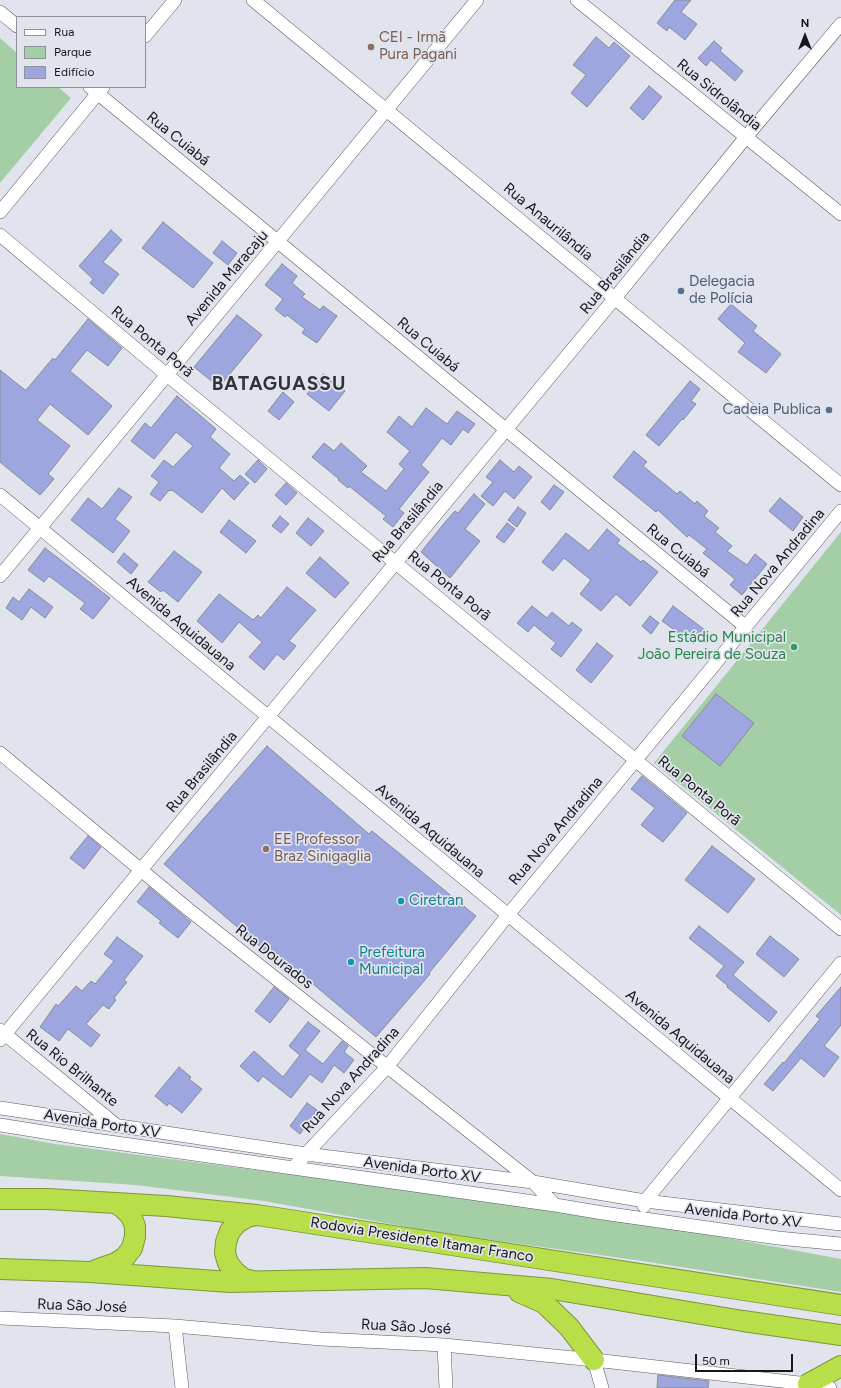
<!DOCTYPE html>
<meta charset="utf-8">
<style>
body{margin:0}
#map{position:relative;width:841px;height:1388px;overflow:hidden;background:#e1e3ed;font-family:Figtree,sans-serif}
canvas{display:block}
.legend{position:absolute;left:16px;top:16px;width:130px;height:72px;box-sizing:border-box;background:#e1e3ed;border:1px solid #909199;margin:0;padding:5px 7px;list-style:none;font-size:12px;color:#16171a}
.legend li{display:flex;align-items:center;gap:8px;height:20px}
.legend b{width:20px;border:1px solid #909199}
.north{position:absolute;left:785px;top:16px;width:40px;height:40px;-webkit-text-stroke:3px #e1e3ed;paint-order:stroke;rotate:0deg;font-size:11px;font-weight:700;line-height:16px;text-align:center;color:#16171a}
.north::after{content:'';display:block;margin:auto;width:14px;height:18px;background:#16171a;clip-path:polygon(50% 0,100% 100%,50% 72%,0 100%)}
.scale{position:absolute;left:695px;top:1354px;width:98px;height:18px;box-sizing:border-box;border:2px solid #16171a;border-top:0;padding-left:5px;font-size:12px;line-height:14px;white-space:nowrap;color:#16171a;-webkit-text-stroke:3px #e1e3ed;paint-order:stroke}
</style>
<div id="map">
<canvas width="841" height="1388"></canvas>
<ul class="legend">
<li><b style="height:5px;background:#fff"></b>Rua</li>
<li><b style="height:11px;background:#a4cea6"></b>Parque</li>
<li><b style="height:11px;background:#9ea6e0"></b>Edifício</li>
</ul>
<div class="north">N</div>
<div class="scale">50 m</div>
</div>
<script>
const c = document.querySelector('canvas').getContext('2d');
c.lineJoin = 'round';
function fill(path, color) {
  c.fillStyle = color;
  c.fill(path, 'evenodd');
}
function toPath(rows) {
  const path = new Path2D();
  for (const r of rows) {
    path.moveTo(r[0], r[1]);
    for (let i = 2; i < r.length; i += 2) path.lineTo(r[i], r[i + 1]);
  }
  return path;
}
function trace(path, color, width, dash) {
  c.strokeStyle = color;
  c.lineWidth = width;
  c.lineCap = dash ? 'butt' : 'round';
  c.setLineDash(dash || []);
  c.stroke(path);
}
function write(font, color, halo, rows, align = 'center') {
  c.font = font + ' Figtree,sans-serif';
  c.lineWidth = 3.5;
  c.setLineDash([]);
  c.textBaseline = 'middle';
  c.strokeStyle = halo;
  c.fillStyle = color;
  for (const [text, x, y, turn = 0] of rows) {
    c.save();
    c.translate(x, y);
    c.rotate((+turn || 0) * Math.PI / 180);
    c.textAlign = isNaN(turn) ? turn : align;
    if (halo) c.strokeText(text, 0, 0);
    c.fillText(text, 0, 0);
    c.restore();
  }
}
fill(toPath([
 [0,38,17,53,17,87,58,87,71,98,0,183],
 [841,532,841,915,654,763],
 [0,1134,55,1144,603,1215,841,1259,841,1292,636,1260,435,1232,264,1201,136,1185,0,1176]
]), '#a4cea6');
const building = toPath([
 [675,0,691,0,681,12,697,24,685,40,669,27,667,31,657,23,675,0],
 [596,37,609,48,614,42,630,56,587,107,571,93,586,75,573,65,596,37],
 [714,41,722,48,720,51,743,71,735,81,711,60,706,66,698,58,714,41],
 [649,86,662,97,643,120,630,108,649,86],
 [163,222,213,263,193,288,142,248,163,222],
 [111,230,122,240,103,262,119,274,103,294,90,283,93,279,79,266,111,230],
 [222,241,237,253,228,265,213,253,222,241],
 [282,264,297,276,292,283,305,294,302,297,320,310,323,306,337,316,317,343,302,333,305,329,287,315,285,317,275,309,283,299,265,285,282,264],
 [731,304,757,326,753,331,781,354,766,373,738,352,745,343,718,319,731,304],
 [237,315,262,335,219,387,194,367,237,315],
 [88,319,122,348,108,366,87,350,70,371,112,406,88,435,50,404,37,420,70,446,48,474,54,479,40,495,0,462,0,370,25,390,27,389,53,358,55,360,88,319],
 [323,374,345,391,329,411,307,394,323,374],
 [690,381,700,389,691,401,696,404,683,420,682,419,659,446,646,435,690,381],
 [283,392,294,402,279,420,268,411,283,392],
 [177,396,216,429,210,437,230,454,219,468,234,481,240,475,249,483,234,500,222,488,202,513,172,490,170,491,169,490,160,501,150,494,159,482,151,476,164,460,173,467,193,446,176,432,154,459,131,441,145,423,151,428,177,396],
 [426,408,447,424,457,411,475,424,468,433,463,429,451,445,442,438,421,465,429,472,399,509,404,513,393,527,383,519,386,516,349,486,348,488,338,480,339,479,312,457,324,443,334,451,341,443,367,466,361,472,386,491,404,469,399,464,410,451,387,432,399,416,412,427,426,408],
 [634,451,647,462,643,466,677,494,680,491,695,504,697,501,708,511,704,516,719,528,715,532,732,546,727,551,747,565,755,554,767,564,742,595,730,585,735,579,703,553,707,549,689,535,687,537,658,510,656,512,613,477,634,451],
 [258,460,267,469,255,483,245,474,258,460],
 [500,460,514,472,519,466,532,477,514,499,505,491,493,506,481,496,493,482,486,477,500,460],
 [286,483,297,493,286,505,275,495,286,483],
 [554,485,564,492,550,510,541,502,554,485],
 [119,488,132,497,115,519,130,531,113,553,71,520,88,498,102,509,119,488],
 [474,494,485,504,465,529,480,541,450,578,421,552,446,521,455,511,458,513,474,494],
 [780,498,803,517,793,531,769,511,780,498],
 [518,507,526,513,517,527,508,520,518,507],
 [280,516,289,524,281,533,272,526,280,516],
 [308,518,324,531,311,546,296,533,308,518],
 [229,520,256,541,246,553,220,532,229,520],
 [507,523,515,529,504,543,496,537,507,523],
 [607,529,620,540,617,543,641,562,643,560,658,572,630,606,616,594,601,611,580,594,591,580,564,558,553,571,542,562,566,533,589,551,607,529],
 [45,548,110,598,93,619,80,609,85,603,49,576,44,582,28,570,45,548],
 [174,551,202,572,178,602,163,590,161,592,148,582,174,551],
 [124,553,138,565,131,574,117,562,124,553],
 [320,557,349,583,335,598,306,573,320,557],
 [287,587,316,610,289,641,296,646,284,660,277,654,264,670,249,657,262,642,239,622,222,643,197,621,219,594,253,620,258,615,261,618,287,587],
 [29,589,53,607,45,618,31,607,22,620,6,608,13,597,19,602,29,589],
 [532,606,547,618,552,612,569,626,572,622,582,630,561,657,551,649,556,643,534,625,528,632,517,623,532,606],
 [673,606,705,630,694,644,662,621,673,606],
 [650,616,659,623,651,634,642,626,650,616],
 [597,643,613,656,591,683,576,670,597,643],
 [716,694,754,723,720,766,682,736,716,694],
 [267,746,369,834,372,831,476,916,429,973,430,974,376,1037,269,947,265,951,164,864,267,746],
 [642,776,687,813,663,842,641,825,655,808,631,789,642,776],
 [88,836,101,847,84,869,70,858,88,836],
 [712,846,755,879,728,913,685,880,712,846],
 [149,887,191,922,178,938,159,923,161,921,137,902,149,887],
 [699,926,744,962,733,975,777,1012,769,1022,727,987,728,986,716,976,724,966,689,938,699,926],
 [770,936,799,959,784,977,756,954,770,936],
 [117,937,143,956,124,980,127,982,114,998,116,1000,109,1009,103,1005,86,1024,100,1035,91,1047,68,1029,59,1041,40,1027,56,1004,58,1006,76,986,82,991,91,981,95,984,114,961,104,954,117,937],
 [274,987,289,999,270,1023,255,1011,274,987],
 [841,987,841,1025,824,1046,839,1057,824,1077,801,1058,773,1091,764,1084,783,1062,784,1063,820,1019,816,1016,841,987],
 [308,1022,320,1031,305,1050,323,1064,342,1041,348,1046,344,1052,354,1060,344,1073,334,1065,322,1083,310,1074,291,1098,263,1076,258,1082,240,1066,254,1051,283,1077,300,1055,289,1046,308,1022],
 [179,1067,191,1077,189,1079,202,1089,182,1113,169,1103,167,1106,155,1096,179,1067],
 [307,1103,317,1110,300,1134,290,1126,307,1103],
 [658,1375,709,1381,708,1388,657,1388,658,1375]
]);
fill(building, '#9ea6e0');
trace(building, '#898b95', 1);
const minor = toPath([
 [253,0,841,485],
 [577,0,841,214],
 [0,12,17,26],
 [145,36,175,0],
 [90,87,746,627],
 [0,212,103,87],
 [0,235,167,375,841,929],
 [0,495,841,1190],
 [0,576,278,241,477,0],
 [0,753,188,909,533,1182,555,1205],
 [0,1030,116,1125],
 [0,1040,615,298,746,137,841,24],
 [0,1108,306,1154,533,1182,645,1201,841,1224],
 [0,1125,81,1138,555,1205,603,1213,778,1238,841,1244],
 [293,1168,387,1067,508,915,841,511],
 [644,1206,645,1201,841,963],
 [0,1318,175,1326,321,1339,444,1345,594,1360,808,1384,830,1388],
 [175,1326,182,1388],
 [444,1345,446,1388],
 [594,1360,602,1388]
]);
const highway = toPath([
 [0,1199,48,1199,166,1206,257,1215,841,1305],
 [0,1269,90,1272,230,1282,425,1278,552,1289,743,1321,841,1335],
 [96,1270,116,1263,125,1257,132,1248,135,1237,135,1226,131,1216,123,1208,115,1203],
 [253,1281,244,1279,235,1272,228,1263,225,1253,226,1242,230,1231,237,1223,247,1217,257,1215],
 [519,1292,544,1303,569,1327,594,1360],
 [808,1384,841,1366]
]);
trace(minor, '#5a5b64', 14);
trace(highway, '#7f9839', 22);
trace(minor, '#fff', 13);
trace(highway, '#b8de49', 20);
for (const [x, y, r, color] of [
 [371,47,4,"#8d6e63"],
 [681,291,4,"#5c6f8a"],
 [829,410,4,"#5c6f8a"],
 [794,647,4,"#2e9e5b"],
 [266,849,4,"#8d6e63"],
 [401,901,4,"#0f9aa8"],
 [351,962,4,"#0f9aa8"]
]) {
  const dot = new Path2D();
  dot.arc(x, y, r, 0, 2 * Math.PI);
  c.fillStyle = color;
  c.fill(dot);
  trace(dot, '#e1e3ed', 1.5);
}
write('15px', '#785e54', '#e1e3ed', [
 ["CEI - Irmã",379,38],
 ["Pura Pagani",379,55],
 ["EE Professor",274,840],
 ["Braz Sinigaglia",274,857]
], 'left');
write('15px', '#16171a', '#e1e3ed', [
 ["Rua Sidrolândia",719,95,39],
 ["Rua Cuiabá",178,139,39],
 ["Rua Anaurilândia",548,222,40],
 ["Rua Brasilândia",615,273,-51],
 ["Avenida Maracaju",227,278,-50],
 ["Rua Ponta Porã",152,342,40],
 ["Rua Cuiabá",428,345,40],
 ["Rua Brasilândia",408,522,-50],
 ["Rua Cuiabá",678,551,39],
 ["Rua Nova Andradina",778,563,-50],
 ["Rua Ponta Porã",449,586,39],
 ["Avenida Aquidauana",181,624,40],
 ["Rua Brasilândia",202,772,-50],
 ["Rua Ponta Porã",699,791,39],
 ["Avenida Aquidauana",430,831,40],
 ["Rua Nova Andradina",556,831,-50],
 ["Rua Dourados",274,957,38],
 ["Avenida Aquidauana",680,1037,40],
 ["Rua Rio Brilhante",72,1068,39],
 ["Rua Nova Andradina",351,1080,-48],
 ["Avenida Porto XV",102,1124,9],
 ["Avenida Porto XV",422,1170,8],
 ["Avenida Porto XV",743,1216,7],
 ["Rodovia Presidente Itamar Franco",422,1240,9],
 ["Rua São José",82,1306,2],
 ["Rua São José",406,1327,3]
]);
write('15px', '#4e5e75', '#e1e3ed', [
 ["Delegacia",689,282],
 ["de Polícia",689,299],
 ["Cadeia Publica",821,410,"right"]
], 'left');
write('15px', '#27864d', '#e1e3ed', [
 ["Estádio Municipal",786,638],
 ["João Pereira de Souza",786,655]
], 'right');
write('15px', '#0d838f', '#e1e3ed', [
 ["Ciretran",409,901],
 ["Prefeitura",359,953],
 ["Municipal",359,970]
], 'left');
c.letterSpacing = '1px';
write('bold 19px', '#30323a', '#e1e3ed', [
 ["BATAGUASSU",279,384]
]);
c.letterSpacing = '0px';
</script>
